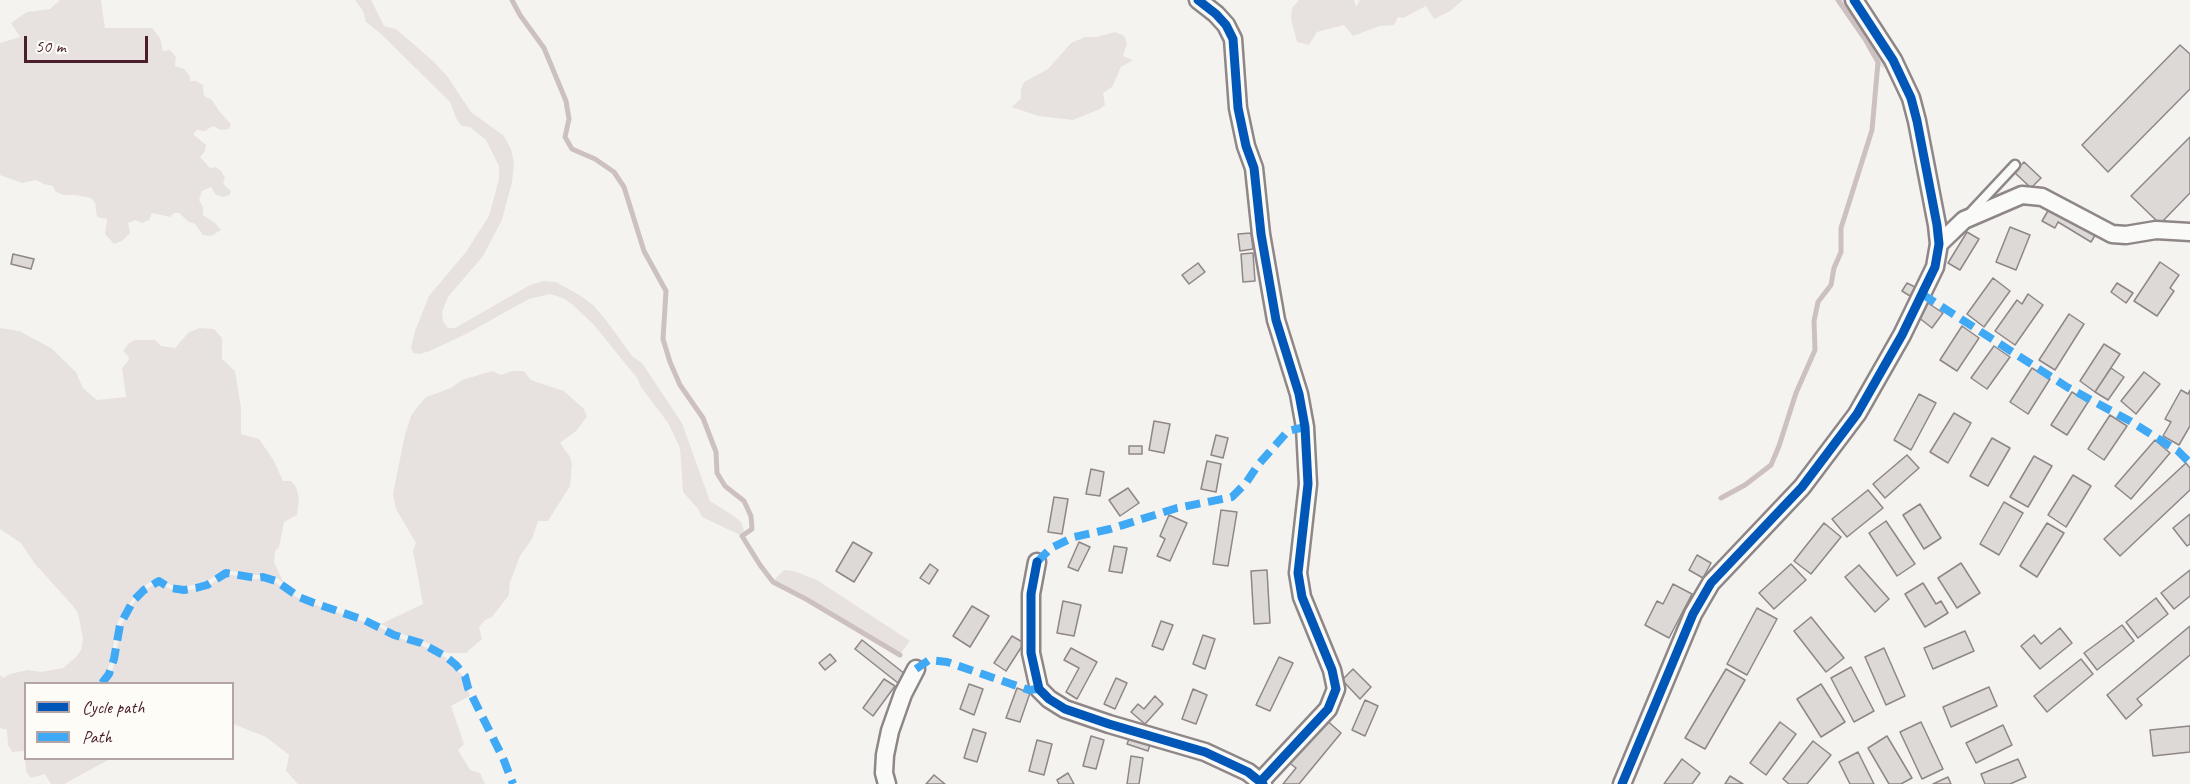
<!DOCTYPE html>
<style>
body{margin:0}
#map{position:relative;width:2190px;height:784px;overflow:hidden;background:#f5f3f0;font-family:Caveat,sans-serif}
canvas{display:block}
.legend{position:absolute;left:24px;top:682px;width:210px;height:78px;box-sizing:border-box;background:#fdfcf7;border:2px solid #b5a4a5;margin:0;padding:8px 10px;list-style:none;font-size:18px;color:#4a1f2b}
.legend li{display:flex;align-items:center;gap:12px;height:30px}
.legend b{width:30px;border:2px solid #b5a4a5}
.scale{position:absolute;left:24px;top:36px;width:124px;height:27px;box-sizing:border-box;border:3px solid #4a1f2b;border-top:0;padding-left:8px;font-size:18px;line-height:21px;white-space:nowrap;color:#4a1f2b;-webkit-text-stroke:4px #fdfcf7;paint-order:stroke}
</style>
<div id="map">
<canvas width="2190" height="784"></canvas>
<ul class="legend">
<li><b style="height:8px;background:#0057b8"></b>Cycle path</li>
<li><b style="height:8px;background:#3fa9f5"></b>Path</li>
</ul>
<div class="scale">50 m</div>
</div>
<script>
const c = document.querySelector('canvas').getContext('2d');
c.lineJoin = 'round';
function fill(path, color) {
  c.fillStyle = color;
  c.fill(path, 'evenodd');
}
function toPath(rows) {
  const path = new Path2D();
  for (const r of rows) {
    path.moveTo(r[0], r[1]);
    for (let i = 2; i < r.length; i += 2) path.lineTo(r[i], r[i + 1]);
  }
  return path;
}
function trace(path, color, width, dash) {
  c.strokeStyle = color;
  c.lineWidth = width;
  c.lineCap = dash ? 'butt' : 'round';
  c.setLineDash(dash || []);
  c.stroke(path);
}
fill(toPath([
 [60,0,101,0,105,28,152,28,160,38,163,51,170,50,176,57,175,66,184,69,190,76,190,81,196,81,203,85,204,96,212,100,219,111,231,124,229,129,221,130,213,126,205,131,197,130,193,134,206,145,205,151,200,157,210,168,216,167,221,171,225,178,223,184,231,191,230,195,223,197,216,195,211,187,202,191,199,200,203,207,203,215,215,223,221,230,211,236,203,235,195,224,189,222,179,213,174,213,170,217,152,213,149,220,142,223,135,220,128,223,130,233,122,241,114,244,105,234,107,219,97,217,95,203,91,198,76,195,64,195,56,192,53,186,44,184,36,180,22,183,0,175,0,43,20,37,11,23,27,12,50,9],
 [355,0,371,0,384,26,396,29,433,61,447,76,471,112,504,136,511,149,514,163,512,182,502,220,483,256,448,297,442,312,443,322,448,328,455,328,530,285,544,281,556,282,581,296,593,305,606,320,632,356,642,363,682,423,710,501,734,516,742,523,744,532,740,535,702,517,698,509,683,492,680,448,668,423,641,387,637,378,594,325,573,305,563,298,550,294,529,299,466,334,430,351,420,354,413,353,411,347,415,331,429,296,466,252,489,216,499,179,499,166,486,140,470,127,462,126,457,120,450,102,381,34,366,22,363,11],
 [1299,0,1354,0,1356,7,1360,0,1463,0,1450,11,1434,19,1426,6,1403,18,1398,17,1394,25,1380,26,1353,36,1344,25,1317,32,1309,45,1297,42,1291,19,1292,8],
 [1840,0,1850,0,1896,73,1879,66,1880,61],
 [1115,32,1124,36,1127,43,1123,56,1133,60,1121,67,1112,87,1103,93,1105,105,1100,109,1073,120,1038,116,1012,107,1021,98,1021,90,1024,82,1048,69,1071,43,1085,37,1097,37],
 [0,328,19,331,51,348,76,372,83,388,97,400,126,397,122,368,128,361,129,357,123,351,129,343,135,340,155,340,161,346,175,348,189,332,200,328,214,329,222,338,222,359,235,371,241,408,241,434,259,439,274,461,283,481,291,481,296,487,299,498,297,515,284,522,279,547,275,551,274,562,284,584,277,578,264,574,256,575,225,570,206,582,184,587,171,585,159,577,142,587,124,611,117,624,111,659,107,673,100,681,103,683,26,684,26,758,110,759,64,784,51,784,45,774,31,778,26,771,24,751,12,752,8,745,7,730,0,728,0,675,3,678,10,674,28,670,41,672,63,668,76,657,81,650,83,639,78,613,72,605,35,564,21,543,0,529],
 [492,371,501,375,512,371,524,371,531,380,564,391,584,409,587,417,576,431,560,443,570,457,572,464,570,486,548,521,538,521,532,539,520,556,510,582,509,595,492,617,485,620,479,627,482,639,466,653,447,653,423,641,396,632,381,624,423,604,413,551,416,543,396,509,393,494,405,434,411,416,418,406,426,397,451,388,462,380],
 [784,570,794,571,817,580,910,641,901,653,808,597,774,580],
 [226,574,256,579,263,578,275,582,298,598,313,604,380,627,394,636,421,645,445,657,464,677,470,696,451,706,464,744,458,750,470,770,480,773,485,784,298,784,286,771,289,755,266,737,233,724,232,684,103,683,111,675,115,660,121,625,134,602,144,590,159,582,170,589,184,591,196,589,208,586]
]), '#e7e2e0');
trace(toPath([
 [512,0,520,15,544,48,566,101,569,119,565,137,572,149,595,159,614,172,624,187,644,251,666,291,663,339,670,362,680,385,703,418,716,452,717,473,725,486,744,501,751,516,752,529,742,536,760,565,773,582,806,599,900,655],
 [1721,498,1745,485,1771,465,1779,446,1796,393,1815,350,1814,321,1818,302,1831,285,1834,268,1841,252,1841,228,1872,130,1878,62,1865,39,1838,0]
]), '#ccc1c0', 5);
const building = toPath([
 [2180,45,2190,54,2190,89,2108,172,2082,145,2180,45],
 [2190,137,2190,193,2160,224,2131,196,2190,137],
 [2024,162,2041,178,2031,188,2014,172,2024,162],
 [2052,204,2097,232,2091,242,2058,222,2055,228,2042,221,2052,204],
 [2010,227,2030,235,2016,270,1996,262,2010,227],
 [1967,232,1979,239,1960,270,1948,263,1967,232],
 [1251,233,1253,249,1240,251,1238,234,1251,233],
 [1253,253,1255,281,1243,282,1241,254,1253,253],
 [13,254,34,259,31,269,11,264,13,254],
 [2160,262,2179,275,2170,288,2174,291,2157,316,2134,301,2160,262],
 [1198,263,1205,272,1189,284,1182,275,1198,263],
 [1993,278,2010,291,1984,327,1967,314,1993,278],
 [1907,283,1915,287,1910,296,1902,291,1907,283],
 [2117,283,2133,293,2126,303,2111,292,2117,283],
 [2028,294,2043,305,2015,345,1995,331,2017,300,2022,304,2028,294],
 [1928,303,1943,313,1932,328,1918,317,1928,303],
 [2069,314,2084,324,2055,370,2039,360,2069,314],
 [1962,326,1979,338,1957,371,1940,360,1962,326],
 [2104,344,2120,354,2095,392,2080,381,2104,344],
 [1994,346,2010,357,1987,389,1971,378,1994,346],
 [2032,368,2050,379,2028,414,2010,402,2032,368],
 [2111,368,2124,377,2108,400,2095,392,2111,368],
 [2144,372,2160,384,2136,414,2121,401,2144,372],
 [2181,390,2188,394,2190,390,2190,426,2179,445,2163,436,2171,422,2165,419,2181,390],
 [2072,392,2088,402,2067,435,2051,425,2072,392],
 [1919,394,1936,403,1911,450,1894,440,1919,394],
 [1954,413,1971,423,1948,463,1930,452,1954,413],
 [2110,415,2127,426,2104,460,2088,449,2110,415],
 [1154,421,1170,424,1164,453,1149,450,1154,421],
 [1216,435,1228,438,1223,458,1211,455,1216,435],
 [1992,438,2010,448,1988,486,1970,476,1992,438],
 [2155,440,2170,453,2131,499,2115,486,2155,440],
 [1129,446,1142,446,1142,454,1129,454,1129,446],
 [1907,455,1919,468,1885,498,1873,484,1907,455],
 [2034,456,2052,466,2028,507,2010,497,2034,456],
 [1207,461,1221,464,1216,492,1201,489,1207,461],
 [2186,463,2190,468,2190,490,2120,556,2104,539,2186,463],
 [1091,469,1104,472,1100,496,1086,494,1091,469],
 [2073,475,2091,486,2066,527,2048,515,2073,475],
 [1128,488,1139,503,1120,516,1109,500,1128,488],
 [1868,490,1883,508,1847,537,1832,519,1868,490],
 [1054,497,1068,499,1062,534,1048,532,1054,497],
 [2004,502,2023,513,1999,555,1980,544,2004,502],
 [1920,504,1941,538,1924,549,1903,515,1920,504],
 [1221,510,1237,512,1228,566,1213,564,1221,510],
 [2190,514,2190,544,2187,546,2173,528,2190,514],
 [1169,515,1187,523,1170,561,1157,556,1165,539,1160,536,1169,515],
 [1886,521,1915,564,1897,576,1869,533,1886,521],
 [1824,523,1841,537,1811,574,1794,561,1824,523],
 [2047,523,2064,533,2037,577,2020,566,2047,523],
 [853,542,872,553,854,582,836,571,853,542],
 [1079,542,1090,547,1078,571,1068,567,1079,542],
 [1114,546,1127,548,1122,573,1109,571,1114,546],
 [1697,555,1711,563,1703,578,1689,570,1697,555],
 [1961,563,1980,593,1957,608,1938,578,1961,563],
 [930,564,938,570,929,584,920,578,930,564],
 [1791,564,1806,580,1774,609,1759,593,1791,564],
 [1859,565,1889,599,1875,612,1845,577,1859,565],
 [1267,570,1270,623,1254,624,1251,571,1267,570],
 [2190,570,2190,596,2174,609,2161,593,2190,570],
 [1923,583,1936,604,1941,601,1948,613,1925,627,1905,594,1923,583],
 [1673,584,1692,594,1669,638,1645,625,1657,601,1663,604,1673,584],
 [2156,598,2168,614,2138,638,2126,622,2156,598],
 [1063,601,1081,605,1074,636,1057,633,1063,601],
 [972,606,989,616,970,647,953,636,972,606],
 [1757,608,1777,619,1747,675,1727,664,1757,608],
 [1811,617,1844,658,1826,672,1794,631,1811,617],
 [1161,621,1173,625,1163,650,1152,646,1161,621],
 [2122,625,2134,641,2097,670,2084,653,2122,625],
 [2190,626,2190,655,2137,699,2142,705,2126,719,2107,695,2190,626],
 [2060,628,2072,643,2040,669,2021,646,2034,635,2041,644,2060,628],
 [1965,631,1974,651,1933,669,1924,648,1965,631],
 [1203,635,1215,639,1205,669,1193,664,1203,635],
 [1012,636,1024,643,1006,671,994,663,1012,636],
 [862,640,905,674,898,683,855,649,862,640],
 [1071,648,1097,662,1077,699,1066,692,1079,668,1064,660,1071,648],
 [1884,648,1905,696,1886,705,1865,657,1884,648],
 [830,654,836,661,825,670,819,663,830,654],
 [1279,657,1293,663,1270,711,1256,705,1279,657],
 [2081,659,2093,674,2047,712,2034,696,2081,659],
 [1851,667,1874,711,1854,722,1831,678,1851,667],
 [1353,669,1371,687,1360,699,1342,680,1353,669],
 [1726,669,1745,680,1705,749,1685,738,1726,669],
 [1116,678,1127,683,1115,709,1104,704,1116,678],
 [884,679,895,686,873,716,863,708,884,679],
 [969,684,983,689,974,715,960,709,969,684],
 [1821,684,1845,722,1821,737,1797,699,1821,684],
 [1989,687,1997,706,1951,727,1943,707,1989,687],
 [1017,688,1030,693,1020,722,1006,718,1017,688],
 [1193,689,1207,695,1196,724,1182,719,1193,689],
 [1155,696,1163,704,1145,724,1131,712,1138,704,1144,709,1155,696],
 [1365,700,1378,706,1365,736,1352,730,1365,700],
 [1323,717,1341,733,1299,784,1283,784,1296,768,1287,761,1323,717],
 [1780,722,1796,734,1766,775,1750,763,1780,722],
 [1921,722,1943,769,1922,779,1900,732,1921,722],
 [2003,725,2012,745,1976,763,1966,743,2003,725],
 [2190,726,2190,752,2153,756,2150,730,2190,726],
 [973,729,986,733,977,762,964,758,973,729],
 [1131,734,1151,741,1148,751,1127,744,1131,734],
 [1091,736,1104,740,1096,769,1083,766,1091,736],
 [1887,736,1912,778,1901,784,1889,784,1868,748,1887,736],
 [1037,740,1052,744,1044,775,1029,771,1037,740],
 [1813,741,1831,755,1807,784,1789,784,1783,779,1813,741],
 [1858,752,1874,784,1850,784,1839,762,1858,752],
 [1131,756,1143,758,1139,784,1127,784,1131,756],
 [1682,759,1700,773,1692,784,1664,784,1682,759],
 [2018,759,2026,777,2010,784,1985,784,1981,774,2018,759],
 [1068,773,1074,784,1059,784,1057,780,1068,773],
 [934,775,945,784,926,784,934,775],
 [1730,776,1743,784,1725,784,1730,776],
 [1948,777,1951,784,1933,784,1948,777]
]);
fill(building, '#dcd9d7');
trace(building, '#8f8687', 1.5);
const service = toPath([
 [1972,211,2015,165]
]);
const minor = toPath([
 [1198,0,1216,14,1226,25,1233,39,1238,108,1246,146,1254,168,1261,234,1276,320,1299,394,1305,427,1308,484,1298,573,1302,597,1332,670,1336,689,1328,709,1260,782],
 [1939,244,1964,220,2022,195,2042,197,2112,234,2126,235,2156,230,2190,232],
 [1037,562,1031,594,1031,653,1039,689,1049,699,1065,709,1109,724,1205,752,1248,772,1263,784],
 [887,784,884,773,885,755,890,731,903,694,916,669],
 [1622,784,1693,614,1711,583,1802,487,1857,414,1902,335,1935,267,1939,244,1937,225,1917,121,1911,98,1893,60,1854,0]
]);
trace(service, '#8f8687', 13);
trace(minor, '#8f8687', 21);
trace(service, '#fafaf8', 8);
trace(minor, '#fafaf8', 16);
trace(toPath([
 [1922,294,2067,387,2130,421,2178,451,2190,463],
 [1037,562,1051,548,1074,537,1110,529,1177,508,1232,497,1246,483,1258,465,1288,431,1305,427],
 [916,669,929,660,947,662,1029,690,1039,689],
 [102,683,109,674,114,659,120,625,133,601,144,590,159,581,170,588,184,590,196,588,207,585,226,573,256,578,263,577,276,581,299,597,314,603,364,620,394,635,421,643,445,656,456,665,465,676,468,688,503,758,513,784]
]), '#3fa9f5', 8, [15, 8]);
trace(toPath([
 [1198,0,1216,14,1226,25,1233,39,1238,108,1246,146,1254,168,1261,234,1276,320,1299,394,1305,427,1308,484,1298,573,1302,597,1332,670,1336,689,1328,709,1260,782],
 [1037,562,1031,594,1031,653,1039,689,1049,699,1065,709,1109,724,1205,752,1248,772,1263,784],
 [1622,784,1693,614,1711,583,1802,487,1857,414,1902,335,1935,267,1939,244,1937,225,1917,121,1911,98,1893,60,1854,0]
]), '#0057b8', 9);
</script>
